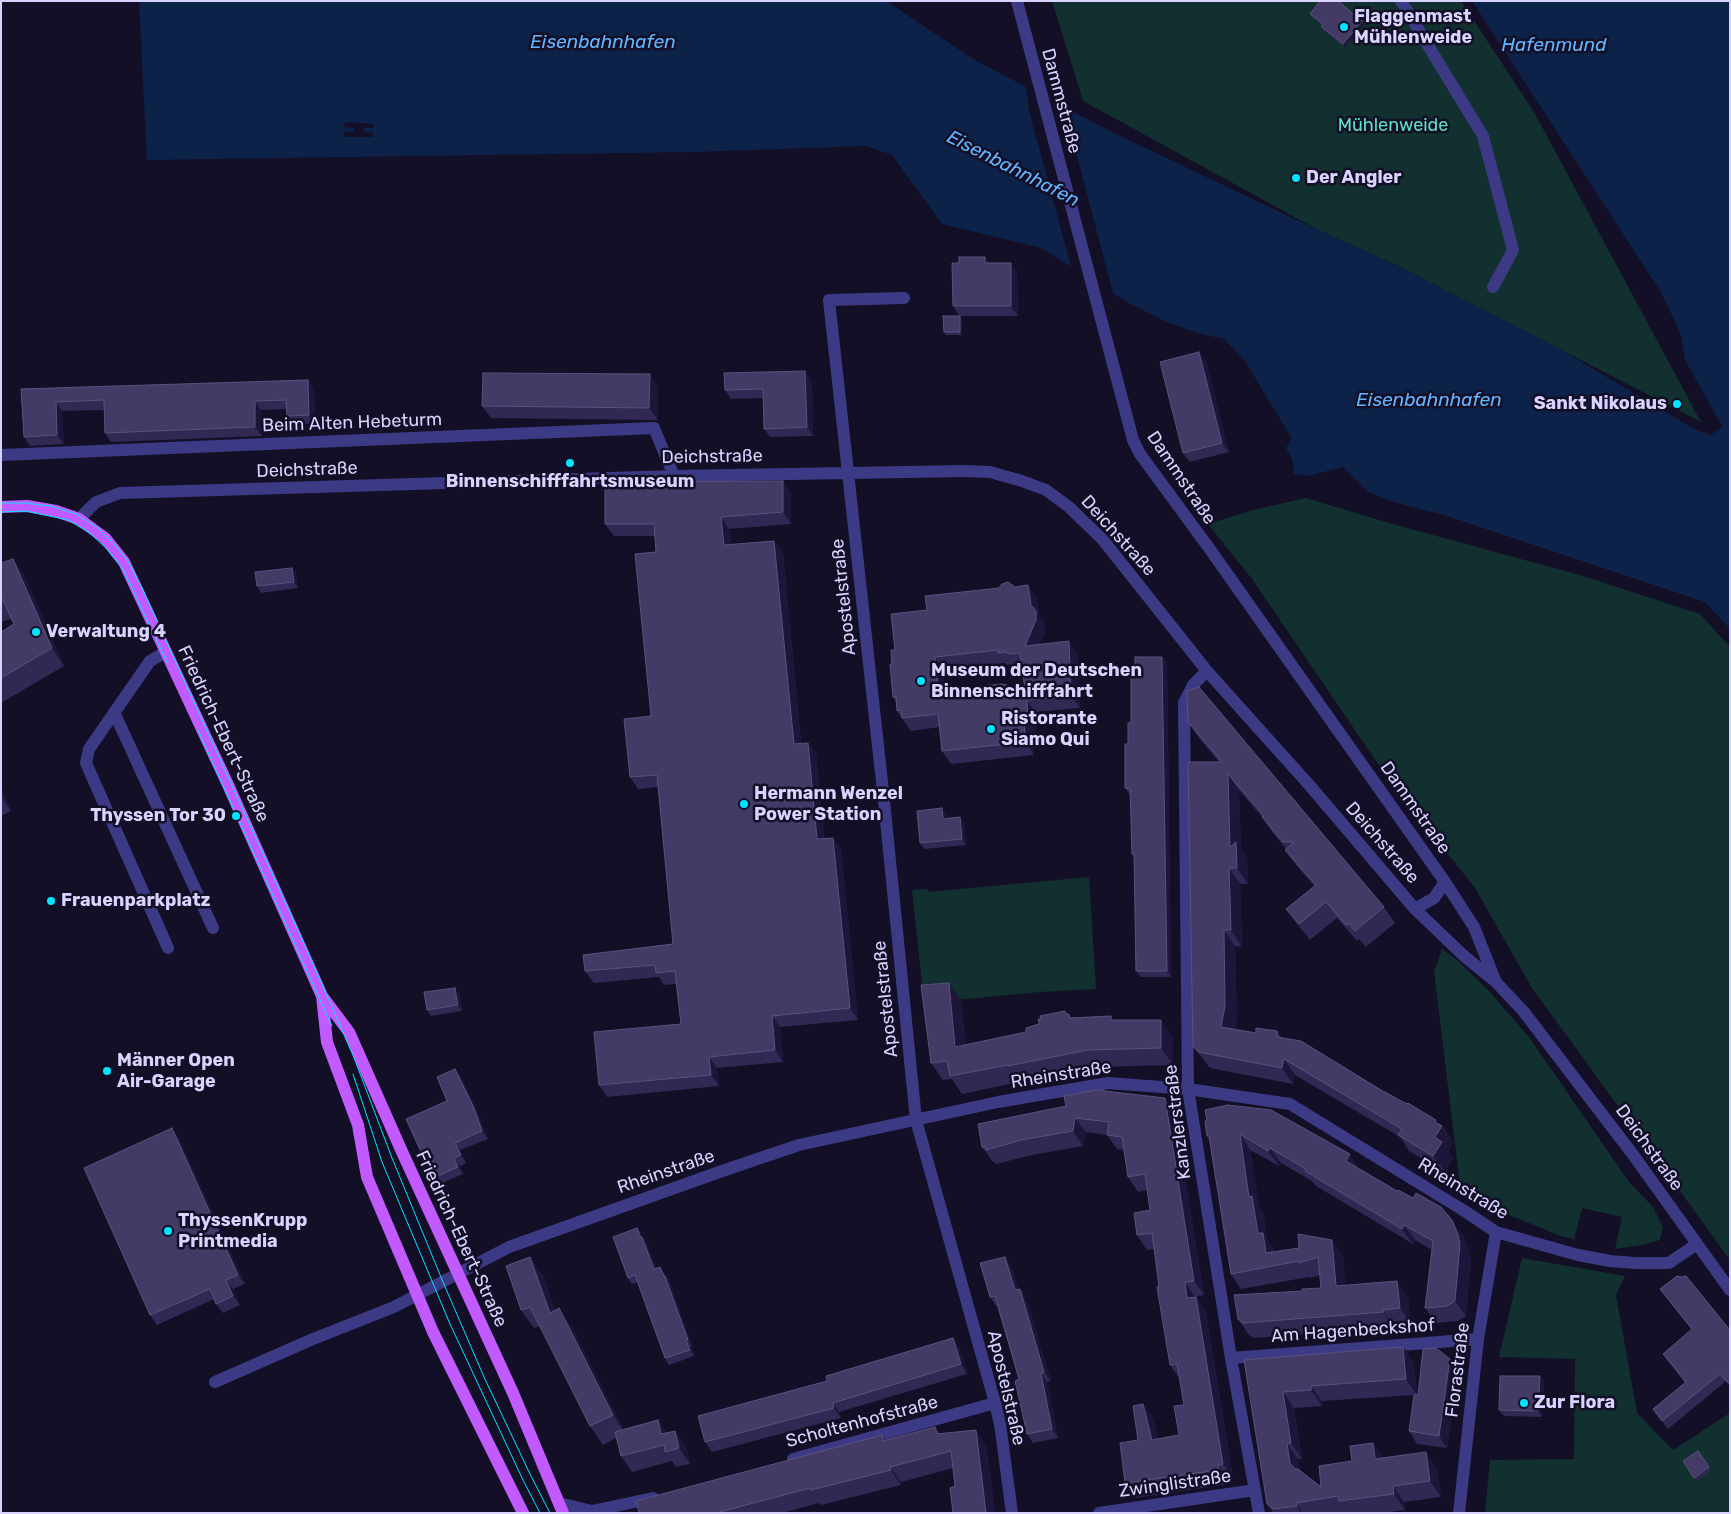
<!DOCTYPE html>
<meta charset="utf-8">
<style>
body{margin:0}
#map{position:relative;width:1731px;height:1514px;overflow:hidden;background:#130f26;font-family:Rubik,sans-serif}
canvas{display:block}
.frame{position:absolute;inset:0;border:2px solid #d9d4ff;pointer-events:none}
</style>
<div id="map">
<canvas width="1731" height="1514"></canvas>
<div class="frame"></div>
</div>
<script>
const c = document.querySelector('canvas').getContext('2d');
c.lineJoin = 'round';
function fill(path, color) {
  c.fillStyle = color;
  c.fill(path, 'evenodd');
}
function toPath(rows) {
  const path = new Path2D();
  for (const r of rows) {
    path.moveTo(r[0], r[1]);
    for (let i = 2; i < r.length; i += 2) path.lineTo(r[i], r[i + 1]);
  }
  return path;
}
function trace(path, color, width, dash) {
  c.strokeStyle = color;
  c.lineWidth = width;
  c.lineCap = dash ? 'butt' : 'round';
  c.setLineDash(dash || []);
  c.stroke(path);
}
function write(font, color, halo, rows, align = 'center') {
  c.font = font + ' Rubik,sans-serif';
  c.lineWidth = 5;
  c.setLineDash([]);
  c.textBaseline = 'middle';
  c.strokeStyle = halo;
  c.fillStyle = color;
  for (const [text, x, y, turn = 0] of rows) {
    c.save();
    c.translate(x, y);
    c.rotate((+turn || 0) * Math.PI / 180);
    c.textAlign = isNaN(turn) ? turn : align;
    if (halo) c.strokeText(text, 0, 0);
    c.fillText(text, 0, 0);
    c.restore();
  }
}
fill(toPath([
 [1052,1,1461,1,1534,112,1701,422,1398,266,1320,231,1083,101],
 [1306,498,1389,523,1583,576,1700,614,1730,647,1730,1260,1532,988,1475,888,1389,780,1252,579,1208,524,1253,510],
 [1089,877,1096,989,1040,992,924,1003,912,890,928,889,928,892],
 [1442,949,1457,960,1490,992,1529,1037,1629,1182,1653,1207,1663,1227,1660,1240,1642,1245,1615,1249,1622,1217,1582,1208,1574,1240,1571,1238,1563,1237,1495,1209,1460,1185,1434,972],
 [1522,1258,1625,1276,1616,1295,1637,1413,1673,1450,1730,1413,1730,1513,1485,1513,1490,1460,1574,1459,1575,1359,1499,1357]
]), '#12302f');
fill(toPath([
 [139,1,886,1,973,59,1112,132,1320,231,1398,266,1558,348,1696,430,1711,435,1722,426,1685,360,1681,335,1662,294,1472,1,1730,1,1730,629,1705,602,1447,516,1393,502,1368,492,1343,467,1308,476,1294,474,1292,459,1286,448,1292,439,1245,361,1224,339,1200,334,1164,321,1127,302,1041,248,942,224,892,155,866,146,696,152,147,160]
]), '#0c2248');
fill(toPath([
 [1025,84,1063,103,1114,297,1072,270,1028,107,1028,97],
 [345,122,374,124,373,128,364,128,364,132,373,133,373,137,343,137,344,132,354,132,353,128,344,127]
]), '#130f26');
trace(toPath([
 [1017,1,1133,440,1140,454,1209,548,1445,882,1474,927,1495,980],
 [1401,1,1483,136,1513,250,1493,287],
 [904,298,829,300,883,791,916,1120,995,1403,1000,1424,1012,1513],
 [1,455,654,428,674,476],
 [79,519,96,502,120,493,674,476,963,471,990,472,1022,481,1046,490,1069,507,1103,540,1207,671,1311,787,1415,909,1464,956,1496,982,1524,1012,1634,1156,1730,1290],
 [166,652,150,661,89,749,86,763,168,948],
 [1207,671,1193,685,1184,703,1188,1089,1231,1358,1259,1513],
 [114,712,213,928],
 [1415,909,1434,898,1445,882],
 [1231,1358,1478,1339],
 [215,1382,313,1339,394,1307,509,1247,725,1170,799,1145,998,1102,1108,1083,1188,1089,1290,1104,1463,1210,1496,1232,1578,1255,1610,1261,1635,1263,1669,1263,1697,1244],
 [793,1459,995,1403],
 [559,1503,592,1511,653,1498],
 [1099,1513,1255,1490],
 [1459,1513,1478,1339,1496,1232]
]), '#3d3a85', 12);
trace(toPath([
 [1,507,27,506,56,511,79,519,105,538,124,562,229,787,322,996,349,1032,403,1154,513,1393,563,1513],
 [322,996,327,1042,358,1125,367,1177,433,1332,523,1513]
]), '#c25bff', 12);
trace(toPath([
 [1,503,25,503,51,506,76,514,99,529,114,544,128,561,142,588,306,948,353,1055,392,1158,443,1282,484,1377,530,1474,550,1513],
 [1,512,26,511,68,520,90,533,108,550,123,569,168,664],
 [198,730,332,1026],
 [353,1074,382,1162,450,1324,523,1480,540,1513]
]), '#00e5ff', 1);
fill(toPath([
 [1310,14,1362,21,1364,24,1345,47,1323,30,1321,26,1322,25,1313,17],
 [985,257,989,263,1017,272,1018,316,959,316,953,306,959,263],
 [960,316,962,319,962,335,946,335,944,332],
 [1206,361,1229,452,1190,462,1183,453],
 [308,380,314,389,315,424,293,424,287,416,286,409,261,410,262,436,111,442,105,433,104,410,62,411,64,444,30,446,24,437,21,389],
 [812,380,813,436,770,437,764,429,763,398,731,399,725,390],
 [658,387,658,420,491,418,482,406],
 [783,481,791,493,791,524,729,529,731,545,774,541,783,552,801,743,808,743,816,754,824,838,833,838,841,849,858,1020,780,1027,783,1062,717,1068,719,1086,607,1097,599,1085,681,1024,676,984,664,985,659,977,594,983,585,971,673,944,658,787,638,789,630,777,651,716,656,552,655,536,614,536,605,524],
 [13,559,25,577,64,666,1,703,1,632,14,624,11,619,1,622,1,563],
 [292,568,296,574,298,588,261,593,257,586],
 [1015,587,1037,598,1039,616,1045,624,1045,632,1040,644,1078,654,1080,708,1035,712,1036,730,1033,736,1034,755,951,764,942,751,940,727,911,731,897,711,896,702,893,697,892,664,895,650,927,610],
 [1005,663,1007,665,1013,664,1018,666,1022,666,1025,689,946,695,943,669],
 [1167,663,1171,977,1141,977,1136,971,1134,857,1132,854,1130,795,1125,788,1128,744,1131,723],
 [1188,722,1384,907,1395,923,1366,947,1359,939,1357,941,1337,918,1310,940,1298,925,1286,909,1314,886,1297,866,1285,850,1286,849,1273,833,1262,817,1239,790,1241,850,1247,858,1248,884,1240,884,1242,947,1235,946,1237,1022,1235,1029,1256,1033,1277,1031,1281,1037,1442,1126,1453,1142,1448,1150,1453,1158,1445,1172,1409,1151,1400,1137,1295,1075,1293,1084,1210,1068,1193,1046,1219,762,1199,738],
 [1,786,11,811,1,816],
 [946,814,946,818,960,817,964,823,966,845,924,849,920,843],
 [460,994,462,1011,431,1016,427,1010],
 [961,1001,966,1045,1026,1032,1039,1024,1068,1014,1072,1018,1114,1020,1173,1037,1173,1065,1100,1067,1020,1084,1019,1082,962,1094,952,1079,943,1080,931,1063],
 [455,1069,461,1076,479,1116,488,1139,460,1150,466,1163,460,1166,463,1174,438,1185,433,1178],
 [1175,1112,1204,1295,1195,1297,1196,1297,1206,1312,1233,1478,1228,1479,1229,1484,1135,1498,1125,1483,1138,1440,1143,1404,1153,1418,1158,1439,1179,1435,1184,1405,1180,1379,1170,1365,1154,1249,1147,1250,1137,1235,1150,1210,1147,1190,1138,1192,1128,1177,1124,1150,1117,1149,1107,1135,1086,1132,1083,1146,1032,1155,996,1164,994,1162,993,1162,982,1147,978,1124],
 [1205,1121,1360,1170,1463,1235,1469,1250,1471,1259,1466,1316,1458,1321,1436,1323,1425,1308,1432,1250,1415,1240,1413,1244,1316,1186,1312,1181,1281,1163,1279,1166,1250,1150,1259,1206,1263,1212,1267,1240,1273,1248,1274,1252,1343,1255,1345,1286,1408,1296,1410,1323,1394,1325,1394,1327,1254,1338,1249,1335,1238,1319,1302,1291,1321,1288,1320,1275,1310,1278,1309,1277,1241,1289,1231,1274,1209,1139,1207,1136],
 [172,1128,179,1138,245,1284,233,1289,240,1305,223,1313,216,1304,214,1299,157,1325,150,1315],
 [637,1228,647,1243,656,1268,664,1273,670,1282,692,1346,691,1347,694,1356,669,1365,665,1358,638,1282,632,1284,628,1278],
 [1011,1266,1018,1289,1020,1289,1026,1298,1051,1381,1047,1382,1058,1438,1033,1443,1027,1434,1019,1379,997,1306,996,1306,990,1297],
 [543,1275,555,1310,572,1327,623,1429,658,1420,666,1433,686,1446,690,1464,676,1467,672,1461,632,1472,621,1456,616,1438,603,1445,590,1426,540,1326,534,1328,521,1310],
 [1660,1289,1730,1330,1730,1386,1726,1381,1668,1429,1653,1409,1685,1383,1663,1354,1692,1330],
 [959,1347,967,1374,839,1412,841,1418,712,1452,705,1442],
 [1403,1347,1414,1363,1417,1395,1418,1395,1458,1371,1447,1448,1417,1444,1409,1431,1414,1395,1322,1401,1322,1406,1294,1408,1302,1459,1298,1459,1300,1471,1321,1487,1383,1458,1437,1468,1441,1497,1404,1502,1405,1510,1380,1513,1273,1513,1267,1504,1244,1360],
 [1540,1376,1544,1382,1542,1417,1504,1416,1499,1410],
 [935,1427,940,1434,986,1444,995,1513,953,1513,955,1486,953,1468,901,1482,901,1485,821,1505,819,1503,782,1513,639,1513,882,1435,885,1440],
 [1698,1451,1711,1470,1696,1481,1683,1461]
]), '#312854');
fill(toPath([
 [1362,21,1364,24,1345,47,1343,44],
 [985,257,991,266,985,263],
 [1011,263,1017,272,1018,316,1011,306],
 [960,316,962,319,962,335,960,332],
 [1199,352,1206,361,1229,452,1222,443],
 [805,371,812,380,813,436,807,427],
 [650,374,658,387,658,420,649,408],
 [308,380,314,389,315,424,309,415],
 [255,401,261,410,262,436,255,427],
 [56,402,62,411,64,444,57,435],
 [783,481,791,493,791,524,783,512],
 [721,517,729,529,732,557,724,545],
 [774,541,783,552,802,756,794,744],
 [13,559,25,577,64,666,52,648],
 [292,568,296,574,298,588,294,582],
 [1028,585,1037,598,1039,616,1045,624,1045,632,1034,658,1025,646,1031,605],
 [1069,641,1078,654,1080,708,1071,696],
 [935,657,943,669,947,708,939,696],
 [1162,657,1167,663,1171,977,1167,971],
 [1027,700,1035,712,1036,730,1033,736,1034,755,1026,742,1024,723],
 [808,743,816,754,825,851,817,839],
 [1228,774,1239,790,1241,850,1247,858,1248,884,1237,868,1230,847],
 [1,786,11,811,1,796],
 [942,808,946,814,947,825,943,819],
 [960,817,964,823,966,845,962,839],
 [833,838,841,849,858,1020,850,1008],
 [1229,868,1240,884,1242,947,1231,930],
 [1224,930,1235,946,1237,1022,1233,1043,1221,1027],
 [949,983,961,1001,968,1065,955,1047],
 [455,988,460,994,462,1011,458,1005],
 [772,1016,780,1027,783,1062,775,1050],
 [1161,1020,1173,1037,1173,1065,1161,1048],
 [709,1057,717,1068,719,1086,711,1075],
 [1284,1059,1295,1075,1293,1084,1282,1068],
 [455,1069,461,1076,479,1116,488,1139,482,1131],
 [1165,1098,1175,1112,1204,1295,1194,1281],
 [1075,1118,1086,1132,1083,1146,1073,1131],
 [1436,1120,1453,1142,1448,1150,1453,1158,1445,1172,1433,1156,1435,1137,1435,1122],
 [172,1128,179,1138,245,1284,238,1275],
 [1240,1134,1250,1150,1259,1206,1263,1212,1267,1240,1273,1248,1276,1266,1266,1253,1258,1233,1249,1197],
 [455,1143,460,1150,466,1163,461,1155],
 [1270,1148,1281,1163,1279,1166,1268,1151],
 [1350,1154,1360,1170,1346,1161],
 [454,1158,460,1166,463,1174,458,1167],
 [1452,1220,1463,1235,1469,1250,1471,1259,1466,1316,1455,1301],
 [1404,1225,1415,1240,1413,1244,1402,1229],
 [637,1228,647,1243,658,1275,654,1269],
 [1332,1240,1343,1255,1347,1302,1336,1286],
 [530,1257,543,1275,563,1331,550,1313],
 [1005,1257,1011,1266,1021,1299,1015,1290],
 [660,1267,670,1282,692,1346,688,1340],
 [226,1280,233,1289,240,1305,233,1296],
 [1397,1281,1408,1296,1410,1323,1400,1308],
 [1185,1282,1195,1297,1197,1312,1187,1298],
 [1020,1289,1026,1298,1051,1381,1044,1372],
 [1196,1297,1206,1312,1233,1478,1223,1464],
 [559,1308,572,1327,625,1433,613,1415],
 [1383,1310,1394,1325,1394,1327,1384,1312],
 [953,1338,959,1347,967,1374,961,1364],
 [686,1340,691,1347,694,1356,690,1350],
 [1403,1347,1414,1363,1417,1395,1406,1379],
 [1450,1359,1458,1371,1447,1448,1439,1436],
 [1041,1373,1047,1382,1058,1438,1052,1429],
 [1540,1376,1544,1382,1542,1417,1538,1411],
 [1311,1386,1322,1401,1322,1406,1311,1390],
 [1283,1392,1294,1408,1302,1459,1291,1443],
 [833,1403,839,1412,841,1418,834,1408],
 [1143,1404,1153,1418,1162,1455,1152,1440],
 [658,1420,668,1436,661,1434],
 [976,1430,986,1444,995,1513,986,1513],
 [675,1431,686,1446,690,1464,679,1448],
 [1287,1443,1298,1459,1302,1479,1290,1463],
 [1373,1443,1384,1459,1375,1459],
 [1426,1452,1437,1468,1441,1497,1430,1481],
 [1218,1465,1228,1479,1229,1484,1219,1470],
 [890,1467,901,1482,901,1485,891,1470],
 [1393,1486,1404,1502,1405,1510,1394,1494],
 [1296,1503,1303,1513,1301,1513,1297,1506]
]), '#1d163a');
const building = toPath([
 [1320,1,1338,1,1362,21,1343,44,1321,26,1323,24,1310,14,1320,1],
 [959,257,985,257,985,263,1011,263,1011,306,953,306,952,263,959,263,959,257],
 [943,316,960,316,960,332,944,332,943,316],
 [1199,352,1222,443,1183,453,1160,362,1199,352],
 [805,371,807,427,764,429,763,389,725,390,724,373,805,371],
 [483,373,650,374,649,408,482,406,483,373],
 [308,380,309,415,287,416,286,400,255,401,255,427,105,433,104,400,56,402,57,435,24,437,21,389,308,380],
 [783,481,783,512,721,517,724,545,774,541,794,744,808,743,817,839,833,838,850,1008,772,1016,775,1050,709,1057,711,1075,599,1085,594,1032,681,1024,675,971,656,973,655,965,585,971,583,955,673,944,657,775,630,777,624,719,651,716,635,554,656,552,654,524,605,524,605,482,783,481],
 [13,559,52,648,1,678,1,632,14,624,3,600,1,600,1,563,13,559],
 [292,568,294,582,257,586,255,572,292,568],
 [1008,582,1015,587,1028,585,1031,605,1036,611,1036,620,1025,646,1069,641,1071,696,1027,700,1028,717,1024,723,1026,742,942,751,938,714,902,718,901,710,897,711,896,697,893,697,890,664,892,664,891,650,895,650,891,614,927,610,925,596,999,588,1002,584,1008,582],
 [998,650,998,653,1005,652,1009,654,1020,653,1025,689,1002,684,972,687,973,692,939,696,935,657,998,650],
 [1135,657,1162,657,1167,971,1136,971,1134,854,1132,854,1130,789,1125,788,1125,744,1128,744,1128,723,1131,723,1131,665,1135,664,1135,657],
 [1199,687,1384,907,1355,931,1348,923,1346,925,1326,902,1299,924,1286,909,1316,885,1285,850,1294,842,1283,842,1262,817,1264,816,1228,774,1230,847,1236,842,1237,868,1229,868,1231,930,1224,930,1225,1006,1221,1027,1256,1033,1256,1028,1277,1031,1277,1037,1301,1041,1381,1090,1407,1104,1408,1103,1436,1120,1435,1122,1442,1126,1435,1137,1442,1142,1433,1156,1398,1135,1402,1129,1284,1059,1282,1068,1198,1052,1193,1046,1188,762,1222,762,1188,722,1187,691,1199,687],
 [942,808,943,819,960,817,962,839,920,843,917,811,942,808],
 [949,983,955,1047,1026,1032,1026,1028,1039,1024,1038,1019,1041,1019,1040,1016,1065,1011,1066,1014,1069,1014,1070,1018,1111,1016,1111,1020,1161,1020,1161,1048,1088,1050,1008,1066,1008,1065,950,1076,947,1061,931,1063,921,985,949,983],
 [455,988,458,1005,427,1010,424,992,455,988],
 [455,1069,474,1108,482,1131,455,1143,461,1155,454,1158,458,1167,433,1178,406,1119,447,1101,437,1077,455,1069],
 [1096,1090,1165,1098,1194,1281,1185,1282,1187,1298,1196,1297,1223,1464,1218,1465,1219,1470,1125,1483,1120,1443,1138,1440,1133,1406,1143,1404,1152,1440,1179,1435,1174,1406,1184,1405,1177,1364,1170,1365,1157,1287,1159,1286,1152,1233,1137,1235,1134,1213,1150,1210,1145,1174,1128,1177,1122,1137,1107,1135,1109,1122,1075,1118,1073,1131,1021,1140,986,1150,985,1147,982,1147,978,1124,1066,1106,1064,1096,1096,1090],
 [1228,1105,1271,1110,1350,1154,1346,1161,1397,1191,1398,1190,1413,1198,1416,1193,1441,1207,1452,1220,1458,1235,1460,1244,1455,1301,1447,1306,1425,1308,1433,1241,1404,1225,1402,1229,1305,1171,1306,1169,1270,1148,1268,1151,1240,1134,1249,1197,1252,1196,1258,1233,1263,1233,1266,1253,1299,1248,1298,1234,1332,1240,1336,1286,1397,1281,1400,1308,1383,1310,1384,1312,1243,1323,1238,1319,1234,1295,1302,1291,1302,1289,1321,1288,1318,1257,1299,1263,1299,1261,1231,1274,1209,1136,1207,1136,1205,1121,1207,1121,1205,1110,1228,1105],
 [172,1128,238,1275,226,1280,233,1296,216,1304,210,1289,150,1315,84,1168,172,1128],
 [637,1228,641,1238,642,1237,654,1269,660,1267,664,1276,665,1276,688,1340,686,1340,690,1350,665,1358,635,1275,628,1278,613,1237,637,1228],
 [530,1257,550,1313,559,1308,613,1415,590,1426,530,1307,521,1310,506,1266,530,1257],
 [1005,1257,1015,1290,1020,1289,1044,1372,1041,1373,1052,1429,1027,1434,1015,1381,1019,1379,995,1296,990,1297,980,1263,1005,1257],
 [1677,1276,1681,1277,1686,1276,1730,1330,1730,1385,1720,1374,1662,1421,1653,1409,1686,1382,1663,1354,1692,1329,1660,1289,1677,1276],
 [953,1338,961,1364,833,1403,834,1408,705,1442,698,1416,827,1381,826,1376,953,1338],
 [1403,1347,1406,1379,1311,1386,1311,1390,1283,1392,1291,1443,1287,1443,1290,1463,1295,1469,1298,1469,1321,1487,1319,1466,1352,1461,1350,1446,1373,1443,1375,1459,1426,1452,1430,1481,1393,1486,1394,1494,1339,1501,1338,1496,1296,1503,1297,1506,1273,1509,1267,1504,1244,1360,1403,1347],
 [1436,1348,1450,1359,1439,1436,1409,1431,1414,1395,1418,1395,1423,1349,1436,1348],
 [1500,1376,1540,1376,1538,1411,1499,1410,1500,1376],
 [658,1420,661,1434,675,1431,679,1448,665,1452,664,1445,621,1456,615,1432,658,1420],
 [935,1427,937,1434,976,1430,986,1513,953,1513,950,1488,955,1486,951,1451,890,1467,891,1470,811,1490,810,1488,716,1513,639,1513,636,1501,882,1435,883,1441,935,1427],
 [1698,1451,1709,1467,1694,1478,1683,1461,1698,1451]
]);
fill(building, '#433a66');
trace(building, '#5a527e', 1);
for (const [x, y, r, color] of [
 [1344,27,5,"#00e5ff"],
 [1296,178,5,"#00e5ff"],
 [1677,404,5,"#00e5ff"],
 [570,463,5,"#00e5ff"],
 [36,632,5,"#00e5ff"],
 [921,681,5,"#00e5ff"],
 [991,729,5,"#00e5ff"],
 [744,804,5,"#00e5ff"],
 [236,816,5,"#00e5ff"],
 [51,901,5,"#00e5ff"],
 [107,1071,5,"#00e5ff"],
 [168,1231,5,"#00e5ff"],
 [1524,1403,5,"#00e5ff"]
]) {
  const dot = new Path2D();
  dot.arc(x, y, r, 0, 2 * Math.PI);
  c.fillStyle = color;
  c.fill(dot);
  trace(dot, '#130f26', 2);
}
write('bold 18px', '#d9d4ff', '#130f26', [
 ["Flaggenmast",1354,17],
 ["Mühlenweide",1354,38],
 ["Der Angler",1306,178],
 ["Sankt Nikolaus",1667,404,"right"],
 ["Binnenschifffahrtsmuseum",570,482,"center"],
 ["Verwaltung 4",46,632],
 ["Museum der Deutschen",931,671],
 ["Binnenschifffahrt",931,692],
 ["Ristorante",1001,719],
 ["Siamo Qui",1001,740],
 ["Hermann Wenzel",754,794],
 ["Power Station",754,815],
 ["Thyssen Tor 30",226,816,"right"],
 ["Frauenparkplatz",61,901],
 ["Männer Open",117,1061],
 ["Air-Garage",117,1082],
 ["ThyssenKrupp",178,1221],
 ["Printmedia",178,1242],
 ["Zur Flora",1534,1403]
], 'left');
write('18px', '#d9d4ff', '#130f26', [
 ["Dammstraße",1061,101,75],
 ["Beim Alten Hebeturm",352,423,-2],
 ["Deichstraße",712,457,-1],
 ["Deichstraße",307,470,-2],
 ["Dammstraße",1181,478,56],
 ["Deichstraße",1118,536,48],
 ["Apostelstraße",844,597,-96],
 ["Friedrich-Ebert-Straße",223,734,65],
 ["Dammstraße",1415,808,55],
 ["Deichstraße",1382,843,49],
 ["Apostelstraße",886,999,-96],
 ["Rheinstraße",1061,1075,-9],
 ["Kanzlerstraße",1178,1122,-97],
 ["Deichstraße",1649,1148,54],
 ["Rheinstraße",666,1172,-19],
 ["Rheinstraße",1463,1189,31],
 ["Friedrich-Ebert-Straße",461,1239,65],
 ["Am Hagenbeckshof",1353,1331,-4],
 ["Florastraße",1458,1370,-83],
 ["Apostelstraße",1006,1388,77],
 ["Scholtenhofstraße",862,1422,-15],
 ["Zwinglistraße",1175,1484,-8]
]);
write('18px', '#5fe0c0', '#130f26', [
 ["Mühlenweide",1393,126]
]);
write('italic 19px', '#62b6ff', '#130f26', [
 ["Eisenbahnhafen",603,43],
 ["Hafenmund",1554,46],
 ["Eisenbahnhafen",1013,169,27],
 ["Eisenbahnhafen",1429,401]
]);
</script>
